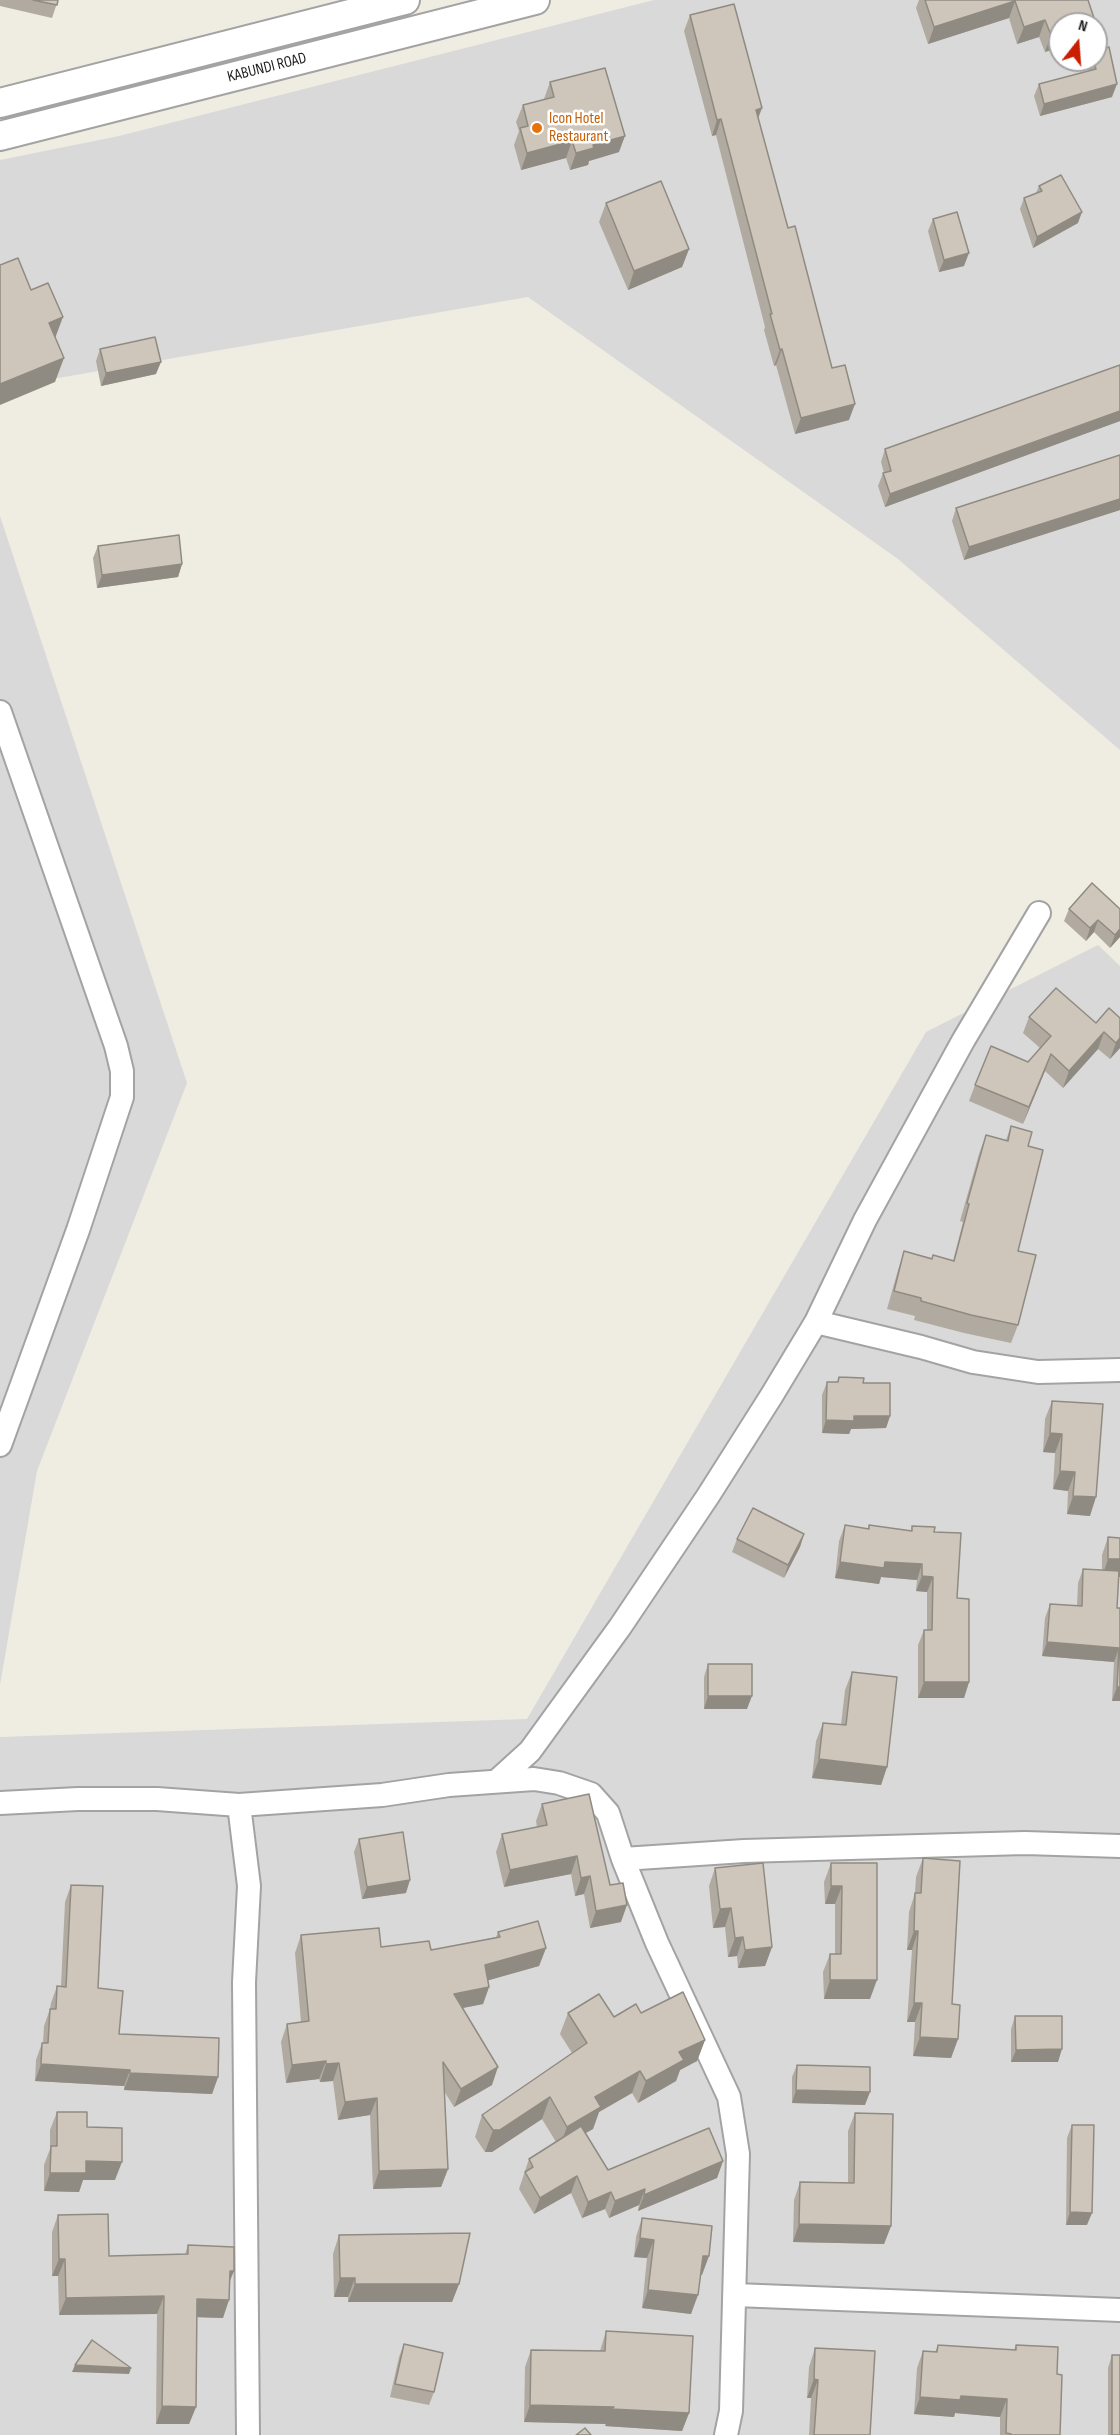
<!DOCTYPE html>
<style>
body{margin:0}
#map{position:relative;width:1120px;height:2435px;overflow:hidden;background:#efece1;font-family:"Sofia Sans Condensed",sans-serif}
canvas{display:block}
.north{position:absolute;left:1048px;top:12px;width:60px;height:60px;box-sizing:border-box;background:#fff;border:2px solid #a4a4a4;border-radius:50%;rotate:17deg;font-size:16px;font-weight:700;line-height:24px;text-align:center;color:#1c1c1c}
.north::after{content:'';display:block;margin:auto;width:21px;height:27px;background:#c91e00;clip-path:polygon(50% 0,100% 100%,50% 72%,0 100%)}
</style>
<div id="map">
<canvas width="1120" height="2435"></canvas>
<div class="north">N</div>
</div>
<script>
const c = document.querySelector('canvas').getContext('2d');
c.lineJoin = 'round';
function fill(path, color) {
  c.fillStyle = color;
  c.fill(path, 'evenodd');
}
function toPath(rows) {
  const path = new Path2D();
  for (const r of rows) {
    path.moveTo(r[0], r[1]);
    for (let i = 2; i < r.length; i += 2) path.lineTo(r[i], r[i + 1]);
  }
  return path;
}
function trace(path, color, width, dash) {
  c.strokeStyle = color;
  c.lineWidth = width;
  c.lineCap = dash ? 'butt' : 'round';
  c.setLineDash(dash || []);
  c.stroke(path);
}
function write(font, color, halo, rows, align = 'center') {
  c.font = font + ' "Sofia Sans Condensed",sans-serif';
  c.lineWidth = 5;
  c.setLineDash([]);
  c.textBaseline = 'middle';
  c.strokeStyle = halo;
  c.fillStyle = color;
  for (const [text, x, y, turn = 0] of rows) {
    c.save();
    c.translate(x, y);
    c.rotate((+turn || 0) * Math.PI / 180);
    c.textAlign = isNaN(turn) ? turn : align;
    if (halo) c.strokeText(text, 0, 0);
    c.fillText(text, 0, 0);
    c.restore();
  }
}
fill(toPath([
 [654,0,1120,0,1120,750,898,559,528,297,0,388,0,160,119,136],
 [1060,24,1096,24,1096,60,1060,60],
 [0,516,187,1083,37,1471,0,1685],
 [1098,945,1120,966,1120,2435,0,2435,0,1737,527,1719,926,1032]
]), '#dad9d9');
const minor = toPath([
 [0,712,116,1046,122,1071,122,1097,78,1230,0,1445],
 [816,1322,921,1347,973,1362,1038,1372,1120,1370],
 [498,1780,530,1751,620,1627,708,1496,772,1395,816,1322,865,1220,963,1041,1039,913],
 [0,1803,78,1799,157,1799,239,1805,249,1886,244,1982,248,2435],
 [239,1805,382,1795,449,1785,534,1779,559,1783,591,1794,608,1813,623,1859,657,1943,729,2097,738,2154,731,2411,726,2435],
 [623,1859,744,1851,1025,1843,1120,1846],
 [735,2295,1120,2310]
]);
const tertiary = toPath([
 [0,103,405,0],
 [0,136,535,0]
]);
trace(minor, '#a3a3a3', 26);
trace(tertiary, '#a3a3a3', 32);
trace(minor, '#fff', 22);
trace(tertiary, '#fff', 28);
fill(toPath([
 [0,0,58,0,52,18,0,6],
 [919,0,1088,0,1060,24,1060,47,1045,52,1039,37,1017,44,1009,18,928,44,916,8],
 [690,15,758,117,788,228,849,420,795,434,776,365,774,366,764,330,765,327,716,135,712,136,684,31],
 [1088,60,1096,60,1112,97,1040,116,1034,96,1039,84,1088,71,1087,65],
 [550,82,619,152,589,161,588,165,570,170,566,158,521,170,514,145,519,131,516,122,523,105,544,99],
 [1039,186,1078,223,1033,248,1020,209,1024,198,1036,193],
 [606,203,689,249,682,267,628,290,599,222],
 [933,219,964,266,939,272,928,231],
 [100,349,156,374,101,386,96,361],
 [1120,365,1120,421,885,507,878,486,883,473,884,473,881,462,885,449],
 [1120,455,1120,510,964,560,952,521,956,508],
 [98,546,182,564,178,577,97,588,93,558],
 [1069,909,1120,909,1120,937,1110,948,1094,932,1086,941,1064,921],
 [1029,1017,1096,1023,1120,1018,1120,1048,1110,1059,1098,1049,1063,1088,1045,1071,1023,1124,969,1101,975,1085,1028,1062,1040,1048,1023,1033],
 [1011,1126,1028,1146,1018,1251,1018,1325,1011,1343,964,1333,914,1320,915,1316,887,1309,898,1270,904,1251,932,1258,933,1255,953,1261,963,1222,960,1221,979,1154,986,1135,1006,1140],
 [839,1377,863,1383,890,1416,886,1428,851,1429,849,1434,822,1433,822,1395,827,1382,837,1382],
 [1052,1401,1090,1516,1067,1514,1068,1491,1053,1489,1055,1453,1043,1452,1045,1419],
 [845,1525,868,1529,869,1525,911,1531,912,1526,934,1532,957,1598,969,1682,964,1698,918,1698,918,1645,924,1630,927,1630,927,1592,916,1591,917,1580,881,1577,879,1584,835,1578,839,1541],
 [804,1534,800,1547,784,1578,732,1552,737,1539],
 [1108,1537,1120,1538,1120,1577,1119,1577,1117,1608,1120,1608,1120,1701,1112,1701,1114,1662,1042,1656,1045,1618,1050,1604,1077,1606,1078,1583,1083,1569,1102,1570,1102,1555],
 [708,1664,747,1709,704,1709,704,1677],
 [852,1672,887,1767,881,1785,812,1778,816,1741,823,1723,841,1725,845,1690],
 [542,1804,610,1885,621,1922,590,1928,584,1894,575,1896,571,1874,504,1887,496,1852,502,1834,537,1827,536,1821],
 [359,1839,406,1893,362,1899,354,1852],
 [923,1858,952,2004,958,2039,951,2058,913,2056,915,2022,907,2022,912,1950,907,1950,909,1912,915,1893,916,1877],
 [831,1863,877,1863,870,1999,824,1999,823,1972,830,1954,835,1954,835,1904,825,1904,824,1882],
 [715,1868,772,1947,765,1966,738,1968,737,1956,728,1957,725,1927,713,1928,709,1886],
 [71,1885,98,1988,119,2034,218,2077,212,2094,124,2090,124,2086,35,2081,36,2060,42,2043,43,2043,44,2026,50,2009,51,2003,57,1986,61,1986,65,1902],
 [498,1932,546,1948,539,1966,488,1980,489,1987,483,2004,463,2008,492,2085,454,2107,444,2091,448,2169,441,2187,373,2189,370,2115,338,2120,333,2081,320,2082,319,2079,286,2083,281,2042,287,2024,301,2022,295,1953,301,1935,381,1947,431,1950,496,1937],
 [568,2013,614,2017,641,2013,705,2040,697,2061,680,2070,676,2081,638,2103,632,2093,599,2112,593,2129,585,2133,608,2170,723,2161,717,2178,638,2211,639,2205,609,2218,605,2209,582,2218,571,2193,534,2214,519,2189,529,2159,556,2142,542,2119,492,2152,485,2152,475,2137,482,2115,572,2053,560,2034],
 [1015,2016,1058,2062,1011,2062,1011,2029],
 [797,2065,865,2105,792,2103,792,2077],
 [57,2112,87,2127,115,2180,83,2180,79,2192,44,2191,44,2165,50,2149,50,2130],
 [855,2113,891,2226,884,2244,793,2242,794,2200,800,2182,848,2183,848,2131],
 [1072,2125,1087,2225,1066,2225,1067,2138],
 [58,2215,109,2256,185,2254,188,2245,229,2282,223,2318,197,2317,196,2407,189,2424,156,2424,157,2314,59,2315,58,2276,52,2276,52,2232],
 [642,2218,702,2275,700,2275,691,2314,642,2308,647,2258,634,2257,636,2237],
 [339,2235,459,2284,452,2302,348,2302,348,2297,334,2297,333,2254],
 [606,2331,689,2413,682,2431,605,2426,606,2424,524,2422,525,2367,531,2350,600,2351],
 [404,2344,434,2392,429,2405,390,2397,399,2357],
 [938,2345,1014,2350,1016,2345,1057,2374,1060,2435,1000,2435,1000,2417,955,2413,954,2417,914,2414,917,2368,923,2351,935,2352],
 [815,2348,870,2435,809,2435,811,2398,807,2398,809,2367],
 [1112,2355,1120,2435,1108,2435,1108,2368]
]), '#b1aaa0');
fill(toPath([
 [1015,1,1009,18,928,44,934,27],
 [1045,20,1039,37,1017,44,1024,27],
 [1060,33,1060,47,1045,52,1051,35],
 [1117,84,1112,97,1040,116,1044,104],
 [762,108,756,124,756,110],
 [721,119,716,135,712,136,717,120],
 [625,136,619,152,589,161,588,165,570,170,576,153,593,145],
 [572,141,566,158,521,170,527,153],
 [1082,212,1078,223,1033,248,1037,237],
 [689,249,682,267,628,290,634,271],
 [969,253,964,266,939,272,944,260],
 [63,317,54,341,49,323],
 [782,349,776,365,774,366,780,350],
 [64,358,55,382,0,405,0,384],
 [161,362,156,374,101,386,106,373],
 [855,404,849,420,795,434,801,418],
 [1120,411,1120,421,885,507,890,494],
 [1120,499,1120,510,964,560,969,547],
 [182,564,178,577,97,588,102,575],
 [1098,920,1094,932,1086,941,1090,928],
 [1120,929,1120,937,1110,948,1115,935],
 [1104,1032,1098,1049,1063,1088,1069,1071],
 [1120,1038,1120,1048,1110,1059,1116,1043],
 [1051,1054,1045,1071,1023,1124,1029,1107],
 [854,1416,890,1416,886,1428,851,1429,849,1434,822,1433,826,1420],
 [1050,1433,1062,1434,1055,1453,1043,1452],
 [1060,1471,1075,1472,1068,1491,1053,1489],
 [1073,1496,1096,1497,1090,1516,1067,1514],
 [804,1534,800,1547,784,1578,788,1565],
 [1108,1559,1120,1559,1120,1577,1102,1577],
 [840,1562,885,1562,922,1564,917,1580,881,1577,879,1584,835,1578],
 [922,1576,933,1577,927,1592,916,1591],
 [1047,1642,1119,1648,1114,1662,1042,1656],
 [924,1682,969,1682,964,1698,918,1698],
 [1117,1687,1120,1687,1120,1701,1112,1701],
 [708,1696,752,1696,747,1709,704,1709],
 [819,1759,887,1767,881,1785,812,1778],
 [577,1856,571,1874,504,1887,510,1870],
 [590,1876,584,1894,575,1896,581,1878],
 [410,1880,406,1893,362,1899,367,1887],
 [831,1886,842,1886,835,1904,825,1904],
 [627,1905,621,1922,590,1928,596,1911],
 [731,1908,725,1927,713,1928,720,1909],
 [914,1931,918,1931,912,1950,907,1950],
 [743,1937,737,1956,728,1957,735,1938],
 [772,1947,765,1966,738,1968,745,1950],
 [546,1948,539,1966,479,1983,485,1965],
 [830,1980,877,1980,870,1999,824,1999],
 [489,1987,483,2004,447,2011,454,1994],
 [914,2003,922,2003,915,2022,907,2022],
 [920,2037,958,2039,951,2058,913,2056],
 [705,2040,697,2061,680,2070,676,2081,638,2103,646,2081,679,2052],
 [1062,2049,1058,2062,1011,2062,1016,2050],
 [326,2061,319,2079,286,2083,292,2065],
 [339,2063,333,2081,320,2082,326,2064],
 [41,2064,130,2070,124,2086,35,2081],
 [498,2067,492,2085,454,2107,461,2089],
 [640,2071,632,2093,599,2112,593,2129,559,2148,567,2127,595,2097],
 [130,2073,218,2077,212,2094,124,2090],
 [796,2090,870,2092,865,2105,792,2103],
 [550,2097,542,2119,492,2152,485,2152,493,2130],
 [377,2098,370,2115,338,2120,345,2102],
 [86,2161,122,2162,115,2180,83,2180,79,2192,44,2191,50,2173],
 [723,2161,717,2178,638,2211,644,2195],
 [448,2169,441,2187,373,2189,379,2171],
 [577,2176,571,2193,534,2214,540,2198],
 [645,2189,639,2205,609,2218,615,2201],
 [611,2192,605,2209,582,2218,588,2202],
 [1070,2212,1092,2213,1087,2225,1066,2225],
 [799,2224,891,2226,884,2244,793,2242],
 [640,2238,654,2240,647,2258,634,2257],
 [703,2256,709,2256,702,2275,696,2274],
 [59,2259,65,2259,58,2276,52,2276],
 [230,2271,234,2271,227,2288],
 [340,2278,355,2278,348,2297,334,2297],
 [355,2284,459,2284,452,2302,348,2302],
 [648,2290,698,2295,691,2314,642,2308],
 [164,2296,157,2314,59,2315,66,2298],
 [197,2299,229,2300,223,2318,191,2317],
 [75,2365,131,2368,129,2374,72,2372],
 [814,2379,818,2380,811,2398,807,2398],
 [961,2396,1007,2399,1000,2417,955,2413,954,2417,914,2414,920,2397],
 [530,2405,614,2407,689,2413,682,2431,605,2426,606,2424,524,2422],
 [162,2406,196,2407,189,2424,156,2424]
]), '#908b82');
const building = toPath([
 [33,0,58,0,57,5,33,0],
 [925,0,1088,0,1095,21,1087,24,1060,24,1060,33,1051,35,1045,20,1024,27,1015,1,934,27,925,0],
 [734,4,762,108,756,110,788,228,795,226,832,368,845,365,855,404,801,418,782,349,780,350,770,314,772,314,721,119,717,120,690,15,734,4],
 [1109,47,1117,84,1044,104,1039,84,1096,69,1093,60,1096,60,1096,51,1109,47],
 [605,68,625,136,593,145,594,148,576,153,572,141,527,153,520,128,528,126,523,105,554,97,550,82,605,68],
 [1061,175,1082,212,1037,237,1024,198,1042,191,1039,186,1061,175],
 [661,181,689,249,634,271,606,203,661,181],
 [957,212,969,253,944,260,933,219,957,212],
 [18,258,31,290,48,283,63,317,49,323,64,358,0,384,0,265,18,258],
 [155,337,161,362,106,373,100,349,155,337],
 [1120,365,1120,411,890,494,883,473,891,471,885,449,1120,365],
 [1120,455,1120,499,969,547,956,508,1120,455],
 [179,535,182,564,102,575,98,546,179,535],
 [1092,883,1120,909,1120,929,1115,935,1098,920,1090,928,1069,909,1092,883],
 [1056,988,1096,1023,1109,1008,1120,1018,1120,1038,1116,1043,1104,1032,1069,1071,1051,1054,1029,1107,975,1085,991,1046,1028,1062,1051,1036,1029,1017,1056,988],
 [1011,1126,1032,1132,1028,1146,1043,1150,1018,1251,1036,1255,1018,1325,971,1315,921,1301,921,1298,894,1291,904,1251,932,1259,933,1255,954,1261,969,1204,967,1203,986,1135,1008,1141,1011,1126],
 [839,1377,864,1378,863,1383,890,1383,890,1416,854,1416,854,1421,826,1420,827,1382,838,1382,839,1377],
 [1052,1401,1103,1404,1096,1497,1073,1496,1075,1472,1060,1471,1062,1434,1050,1433,1052,1401],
 [753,1508,804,1534,788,1565,737,1539,753,1508],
 [845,1525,869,1529,869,1525,912,1531,912,1526,935,1527,934,1532,961,1533,957,1598,969,1599,969,1682,924,1682,924,1630,932,1630,933,1577,922,1576,922,1564,885,1562,884,1568,840,1562,845,1525],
 [1108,1537,1120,1538,1120,1559,1108,1559,1108,1537],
 [1083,1569,1119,1571,1117,1608,1120,1608,1120,1687,1117,1687,1119,1648,1047,1642,1050,1604,1082,1606,1083,1569],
 [708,1664,752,1664,752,1696,708,1696,708,1664],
 [852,1672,897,1677,887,1767,819,1759,823,1723,846,1725,852,1672],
 [589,1794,610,1885,623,1883,627,1905,596,1911,590,1876,581,1878,577,1856,510,1870,502,1834,547,1825,542,1804,589,1794],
 [403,1832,410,1880,367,1887,359,1839,403,1832],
 [923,1858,960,1861,952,2004,960,2005,958,2039,920,2037,922,2003,914,2003,918,1931,914,1931,915,1893,921,1893,923,1858],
 [763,1863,772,1947,745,1950,743,1937,735,1938,731,1908,720,1909,715,1868,763,1863],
 [831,1863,877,1863,877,1980,830,1980,830,1954,841,1954,842,1886,831,1886,831,1863],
 [71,1885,103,1886,98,1988,123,1991,119,2034,219,2038,218,2077,130,2073,130,2070,41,2064,42,2043,48,2043,50,2009,56,2009,57,1986,66,1987,71,1885],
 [538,1921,546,1948,485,1965,489,1987,454,1994,498,2067,461,2089,443,2062,448,2169,379,2171,377,2098,345,2102,339,2063,326,2064,326,2061,292,2065,287,2024,309,2021,301,1935,379,1928,381,1947,429,1941,431,1950,500,1937,498,1932,538,1921],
 [683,1992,705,2040,679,2052,684,2060,646,2081,640,2071,595,2097,601,2107,567,2127,550,2097,500,2130,493,2130,482,2115,587,2043,568,2013,599,1994,614,2017,636,2004,641,2013,683,1992],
 [1015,2016,1062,2016,1062,2049,1016,2050,1015,2016],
 [797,2065,870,2067,870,2092,796,2090,797,2065],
 [57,2112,87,2112,87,2127,122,2128,122,2162,86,2161,86,2173,50,2173,51,2146,57,2146,57,2112],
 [855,2113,893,2114,891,2226,799,2224,800,2182,854,2183,855,2113],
 [1072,2125,1094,2125,1092,2213,1070,2212,1072,2125],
 [581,2126,608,2170,709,2128,723,2161,644,2195,645,2189,615,2201,611,2192,588,2202,577,2176,540,2198,525,2172,533,2167,529,2159,581,2126],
 [108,2214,109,2256,188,2254,188,2245,234,2247,234,2271,230,2271,229,2300,197,2299,196,2407,162,2406,164,2296,66,2298,65,2259,59,2259,58,2215,108,2214],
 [642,2218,712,2226,709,2256,703,2256,698,2295,648,2290,654,2240,640,2238,642,2218],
 [470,2233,459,2284,355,2284,355,2278,340,2278,339,2235,470,2233],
 [606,2331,693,2336,689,2413,611,2409,614,2407,530,2405,531,2350,605,2351,606,2331],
 [92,2340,131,2368,75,2365,92,2340],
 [404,2344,443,2353,434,2392,395,2384,404,2344],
 [938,2345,1016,2350,1016,2345,1058,2347,1057,2374,1062,2375,1060,2435,1011,2435,1011,2434,1006,2433,1007,2399,961,2396,960,2400,920,2397,923,2351,937,2352,938,2345],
 [815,2348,875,2351,870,2435,814,2435,818,2380,814,2379,815,2348],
 [1112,2355,1120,2355,1120,2435,1112,2435,1112,2355],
 [585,2428,591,2435,576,2435,585,2428]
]);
fill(building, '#cec6ba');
trace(building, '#908b82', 1.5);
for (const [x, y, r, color] of [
 [537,128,6,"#e8710a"]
]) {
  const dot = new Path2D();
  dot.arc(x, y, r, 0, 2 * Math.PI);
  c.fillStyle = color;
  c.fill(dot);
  trace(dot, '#fff', 2);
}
write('16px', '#1c1c1c', '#fff', [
 ["KABUNDI ROAD",267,68,-14]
]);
write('16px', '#c56008', '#fff', [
 ["Icon Hotel",549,119],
 ["Restaurant",549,137]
], 'left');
</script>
